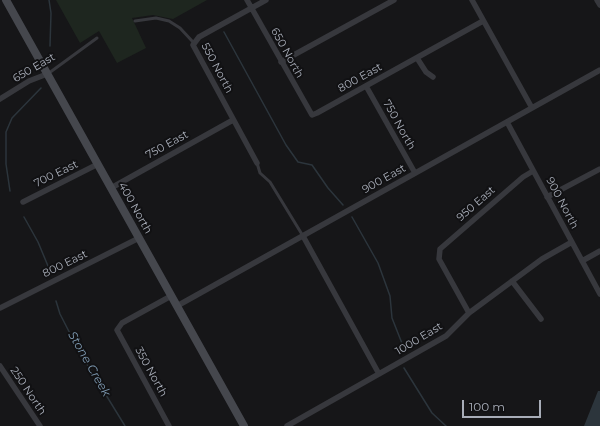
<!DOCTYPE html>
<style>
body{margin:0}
#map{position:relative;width:600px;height:426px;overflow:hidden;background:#161618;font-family:Montserrat,sans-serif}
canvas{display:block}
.scale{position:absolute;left:462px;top:400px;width:79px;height:18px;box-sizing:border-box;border:2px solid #a8adb8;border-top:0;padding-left:5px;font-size:12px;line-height:14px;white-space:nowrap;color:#a8adb8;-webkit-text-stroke:3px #111113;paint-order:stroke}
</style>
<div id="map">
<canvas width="600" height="426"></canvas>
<div class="scale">100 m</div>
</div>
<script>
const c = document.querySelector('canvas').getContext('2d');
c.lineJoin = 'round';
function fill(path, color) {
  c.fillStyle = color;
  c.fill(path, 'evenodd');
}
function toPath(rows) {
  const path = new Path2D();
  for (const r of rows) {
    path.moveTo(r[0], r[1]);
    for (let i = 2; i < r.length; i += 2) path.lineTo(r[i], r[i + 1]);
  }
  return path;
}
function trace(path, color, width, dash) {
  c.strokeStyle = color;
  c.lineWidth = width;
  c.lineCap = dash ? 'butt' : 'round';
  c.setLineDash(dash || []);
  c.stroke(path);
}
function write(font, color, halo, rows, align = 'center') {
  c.font = font + ' Montserrat,sans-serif';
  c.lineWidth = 4;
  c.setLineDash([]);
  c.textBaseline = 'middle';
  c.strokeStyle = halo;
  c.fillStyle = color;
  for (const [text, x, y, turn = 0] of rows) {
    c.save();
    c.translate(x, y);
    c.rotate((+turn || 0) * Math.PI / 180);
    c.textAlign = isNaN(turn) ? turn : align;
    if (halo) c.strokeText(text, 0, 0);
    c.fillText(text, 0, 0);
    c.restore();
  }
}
fill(toPath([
 [56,0,207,0,173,19,153,15,132,18,146,48,117,63,99,31,80,43]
]), '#1e261f');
fill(toPath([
 [598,391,600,391,600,426,584,426]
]), '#2c353c');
trace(toPath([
 [49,0,51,13,50,46],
 [224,32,286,145,298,162,312,165,328,188,343,205],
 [10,191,6,164,6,132,12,118,41,88],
 [24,217,38,242,48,266],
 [352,217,378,263,390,296,392,318,405,351],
 [56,301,60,314,79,351,125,426],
 [404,368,432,413,446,426]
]), '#2c353c', 1.5);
trace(toPath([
 [135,21,156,18,169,21,180,28,193,42],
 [49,73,97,38],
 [257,163,260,173,270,182,303,236]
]), '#37383d', 3);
trace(toPath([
 [247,0,312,115,317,113,483,21],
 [472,0,532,108],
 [597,0,600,5],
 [417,58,426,72,433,77],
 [281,62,394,0],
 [366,86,415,173],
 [0,99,29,81,47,74],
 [507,122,600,294],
 [257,163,193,45,199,37,266,0],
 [111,188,233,120],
 [547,197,600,169],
 [23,202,98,164],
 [303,236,379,374],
 [582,261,600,251],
 [512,281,541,319],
 [177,306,600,70],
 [0,308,139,238],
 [469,313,439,259,440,249,523,177,533,171],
 [0,366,40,426],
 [169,426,117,330,122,323,171,296],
 [287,426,446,336,469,313,542,259,572,242]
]), '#37383d', 5.5);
trace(toPath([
 [6,0,244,426]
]), '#45474d', 8);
write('11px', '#a8adb8', '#111113', [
 ["650 North",287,53,61],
 ["650 East",34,68,-30],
 ["550 North",217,68,62],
 ["800 East",360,78,-29],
 ["750 North",399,125,61],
 ["750 East",167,145,-29],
 ["700 East",56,174,-26],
 ["900 East",384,179,-29],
 ["900 North",562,203,62],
 ["950 East",476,204,-41],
 ["400 North",135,208,61],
 ["800 East",65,264,-26],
 ["1000 East",419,339,-31],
 ["350 North",151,372,61],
 ["250 North",28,391,56]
]);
write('italic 12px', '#7f9bb3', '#111113', [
 ["Stone Creek",89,364,60]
]);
</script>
